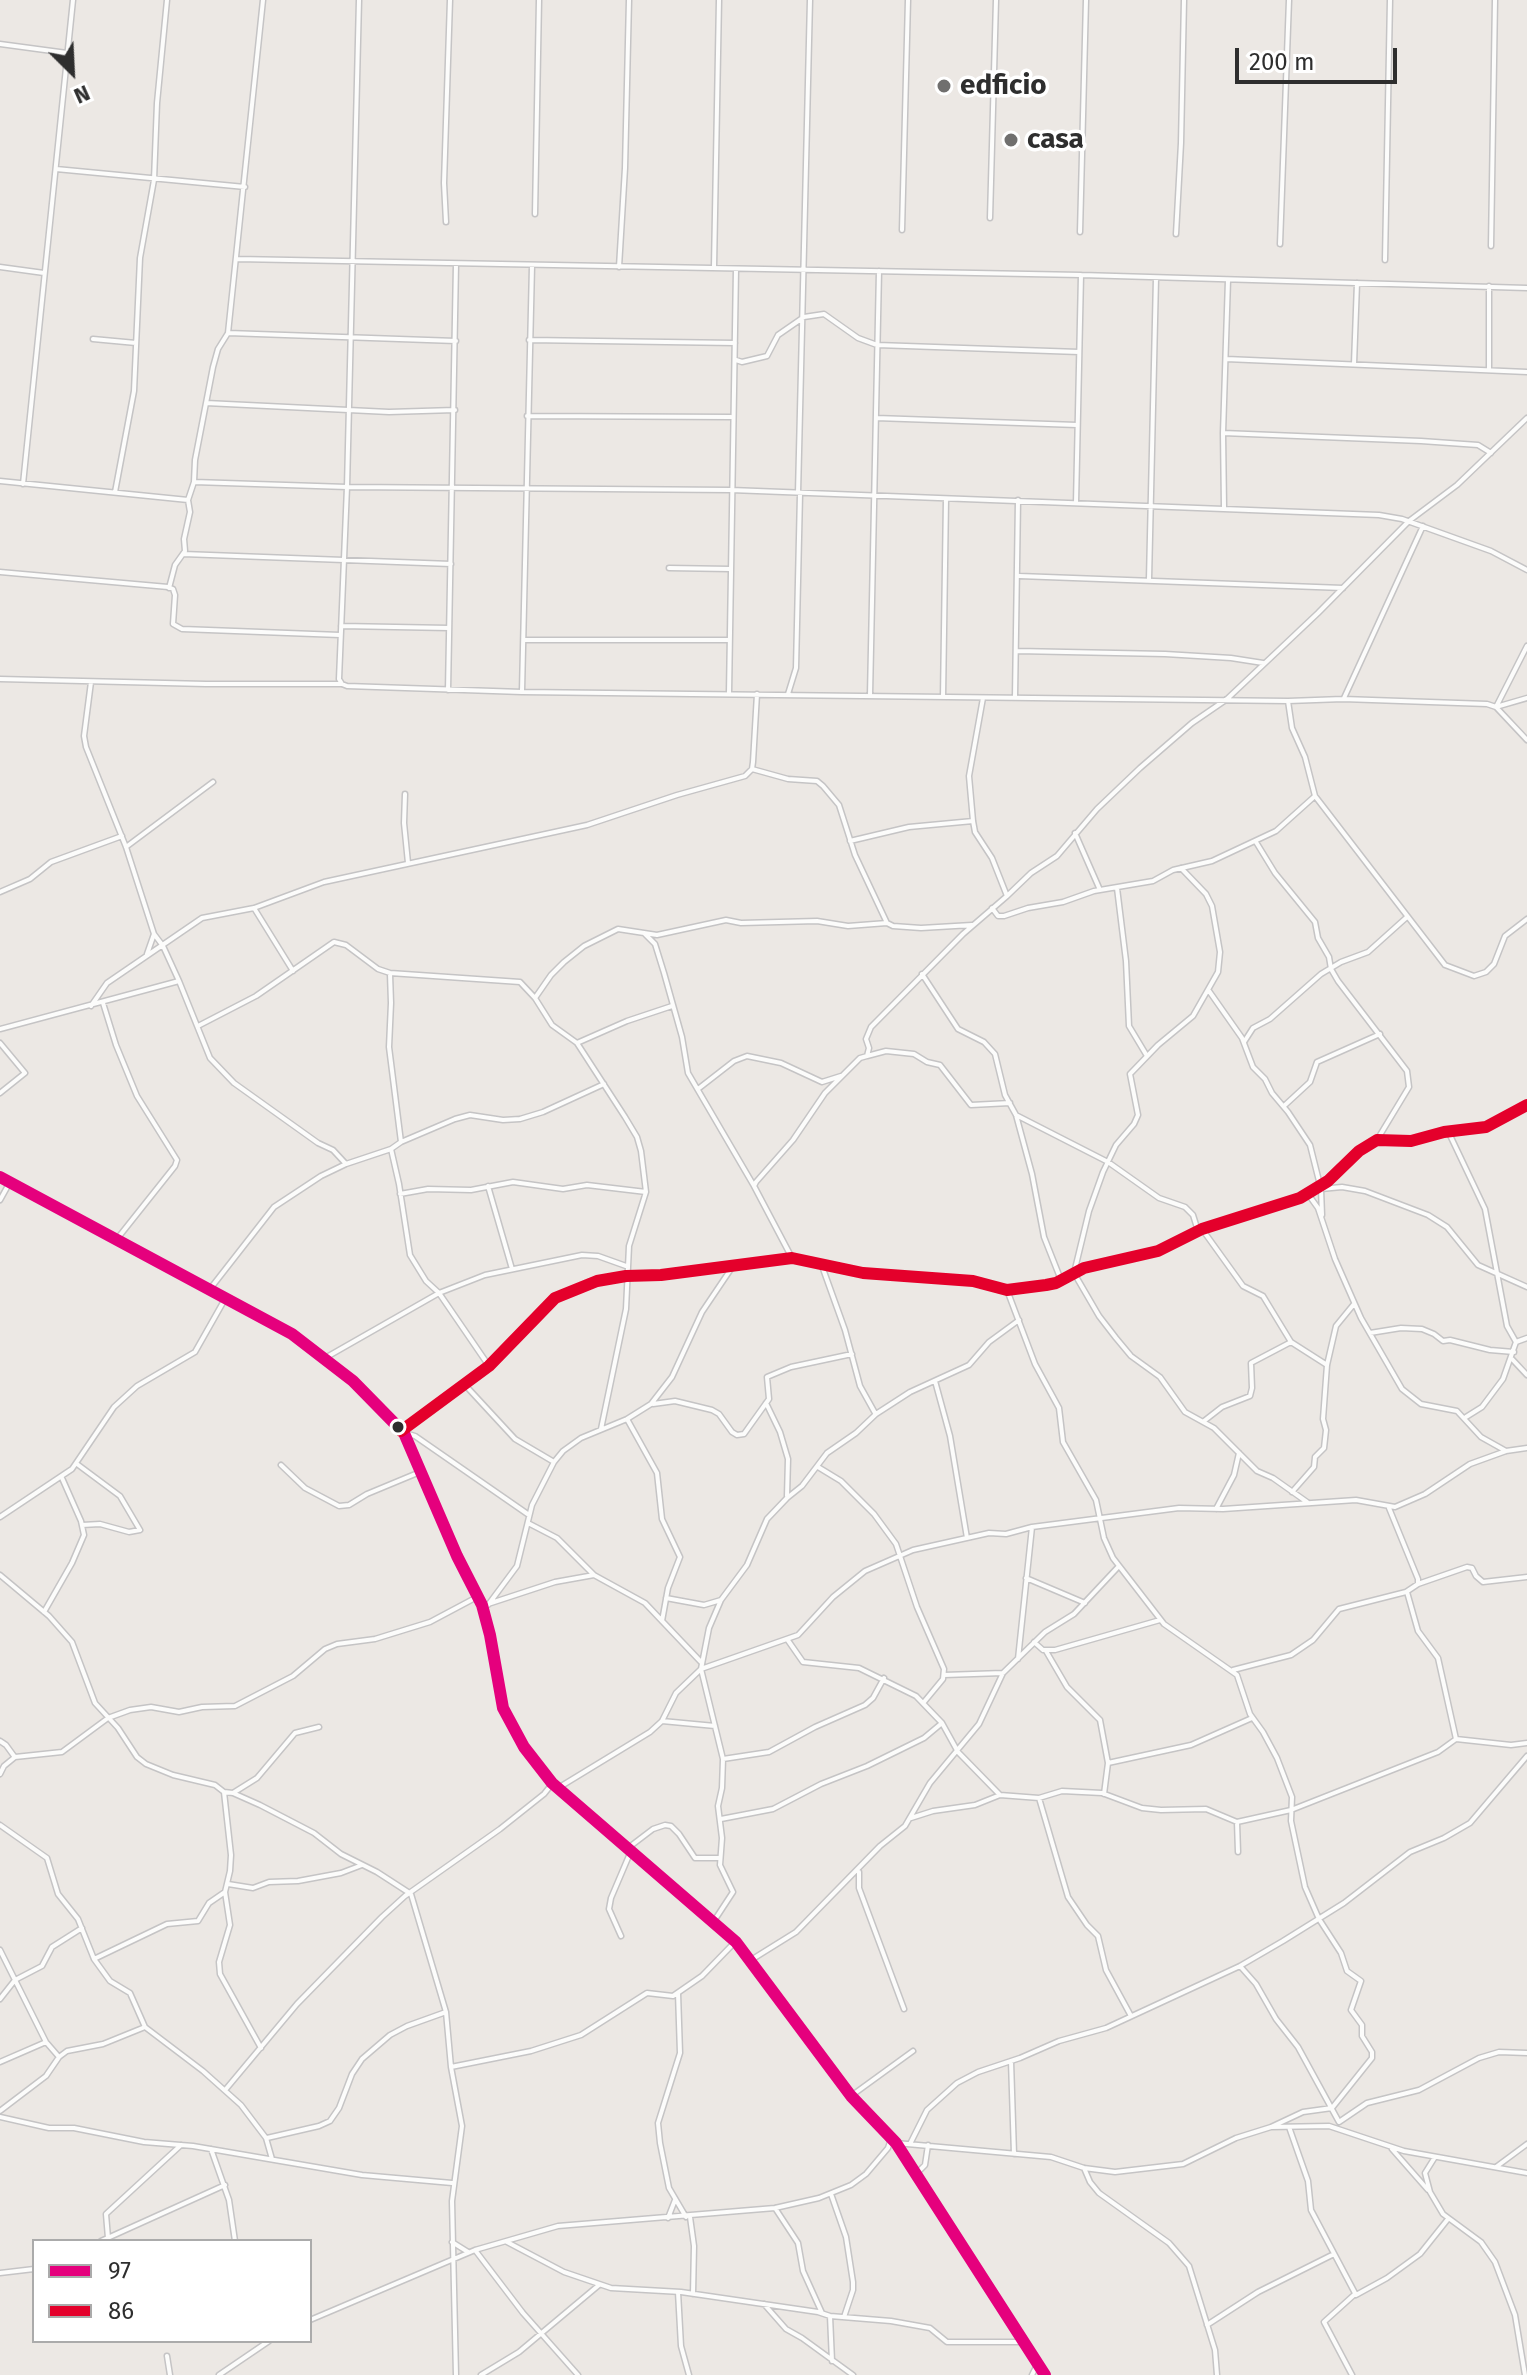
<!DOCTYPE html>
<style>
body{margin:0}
#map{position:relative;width:1527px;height:2375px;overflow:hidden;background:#ece8e4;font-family:"Fira Sans",sans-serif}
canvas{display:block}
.legend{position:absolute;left:32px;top:2239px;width:280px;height:104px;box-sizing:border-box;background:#fff;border:2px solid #ababab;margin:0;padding:10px 14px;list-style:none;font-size:24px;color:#2e2e2e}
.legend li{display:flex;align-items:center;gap:16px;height:40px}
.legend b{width:40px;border:2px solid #ababab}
.north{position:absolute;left:32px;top:32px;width:80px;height:80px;-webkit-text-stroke:6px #fff;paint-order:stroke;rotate:156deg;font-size:22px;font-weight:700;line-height:32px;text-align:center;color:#2e2e2e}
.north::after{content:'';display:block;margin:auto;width:28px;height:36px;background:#2e2e2e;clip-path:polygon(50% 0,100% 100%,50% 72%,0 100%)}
.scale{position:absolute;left:1235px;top:48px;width:162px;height:36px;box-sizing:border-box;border:4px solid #2e2e2e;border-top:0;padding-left:10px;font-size:24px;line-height:28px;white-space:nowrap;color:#2e2e2e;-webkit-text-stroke:6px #fff;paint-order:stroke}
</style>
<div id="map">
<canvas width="1527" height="2375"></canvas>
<ul class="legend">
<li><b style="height:10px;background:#e5007d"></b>97</li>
<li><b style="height:10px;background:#e4002b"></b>86</li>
</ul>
<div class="north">N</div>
<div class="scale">200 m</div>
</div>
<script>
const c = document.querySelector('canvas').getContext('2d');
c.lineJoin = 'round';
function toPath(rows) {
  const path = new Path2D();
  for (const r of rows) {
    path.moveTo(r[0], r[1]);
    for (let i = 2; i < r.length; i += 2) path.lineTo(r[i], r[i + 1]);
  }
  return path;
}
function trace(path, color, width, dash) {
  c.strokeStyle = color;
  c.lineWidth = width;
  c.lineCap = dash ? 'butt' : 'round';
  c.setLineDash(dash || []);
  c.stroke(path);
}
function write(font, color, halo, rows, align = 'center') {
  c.font = font + ' "Fira Sans",sans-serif';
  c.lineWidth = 7;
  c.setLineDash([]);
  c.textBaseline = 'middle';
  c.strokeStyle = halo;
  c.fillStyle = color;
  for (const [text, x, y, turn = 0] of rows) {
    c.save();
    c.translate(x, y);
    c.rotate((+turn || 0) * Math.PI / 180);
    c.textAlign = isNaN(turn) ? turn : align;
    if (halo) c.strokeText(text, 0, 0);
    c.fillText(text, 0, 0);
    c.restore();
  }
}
const street = toPath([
 [0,44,67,53],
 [56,169,245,187],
 [535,214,539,0],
 [990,218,996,0],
 [446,222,444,183,450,0],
 [902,230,908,0],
 [1080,232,1086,0],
 [1176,234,1181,143,1184,0],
 [1280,244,1289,0],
 [1491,246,1495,0],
 [237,259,1081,275,1527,288],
 [1385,260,1390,0],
 [0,267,44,273],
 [619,267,625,168,629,0],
 [714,267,719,0],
 [228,333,456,341],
 [93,339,136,343],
 [529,340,735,343],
 [1226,359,1527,372],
 [736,360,742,362,767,356,778,335,804,317,824,314,858,338,877,345,1079,352],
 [1354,364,1357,283],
 [1489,370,1489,286],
 [206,403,389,412,455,410],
 [527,416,731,417],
 [876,418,1077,425],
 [1223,433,1421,441,1478,445,1491,453],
 [0,481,188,500,194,482,347,487,731,490,1379,515,1402,519,1491,551,1527,570],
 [194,482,195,460,213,367,218,349,228,333,263,0],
 [23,484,73,0],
 [115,492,134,391,140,258,154,180,157,103,167,0],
 [798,493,810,0],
 [1076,503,1081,275],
 [1224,507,1223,433,1228,280],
 [183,554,451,564],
 [669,568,730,569],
 [0,572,168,587,173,589,175,595,173,624,182,629,340,635],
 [1019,576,1343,588],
 [1149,579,1156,278],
 [169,588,175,565,185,551,184,539,190,512,188,500],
 [341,626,449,628],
 [524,640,729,640],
 [1017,651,1165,654,1231,658,1263,663],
 [0,679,206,684,342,684,347,686,522,692,1288,701,1343,699,1487,704,1496,707,1527,740],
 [91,682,84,736,86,747,126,847,154,934,163,946,179,981,210,1058,234,1083,318,1143,333,1150,346,1164],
 [342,684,339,679,347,487,359,0],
 [448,690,456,264],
 [522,691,532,266],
 [729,693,736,269],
 [788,694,796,668,800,494],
 [870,695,879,271],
 [943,697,946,499],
 [1015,697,1018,500],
 [1344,698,1423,526],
 [1288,701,1292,728,1305,757,1315,796,1445,965,1474,976,1486,972,1494,964,1505,936,1527,919],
 [1496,707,1527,646],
 [1496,707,1527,698],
 [752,769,788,779,817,781,823,786,839,805,855,855,887,923,893,926,921,928,972,925],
 [405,794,404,823,408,863],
 [1075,833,1100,890],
 [850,841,909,827,973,821],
 [1256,842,1275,873,1315,922,1318,938,1329,957,1331,969,1338,981,1407,1071,1409,1087,1377,1140],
 [126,847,213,782],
 [1181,868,1206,894,1212,906,1220,952,1218,972,1193,1016,1158,1045,1130,1074,1138,1115,1134,1124,1116,1145,1103,1172,1089,1211,1074,1273,1099,1316,1116,1338,1131,1356,1160,1377,1185,1412,1214,1428,1257,1471,1273,1478,1307,1502],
 [1117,888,1126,961,1129,1026,1147,1056],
 [0,892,30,879,51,862,122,836],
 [1007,896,1031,873,1057,856,1097,809,1140,768,1192,723,1227,699,1318,613,1409,521,1457,485,1527,418],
 [254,908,293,971],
 [992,908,998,916,1004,916,1028,908,1063,902,1094,891,1153,881,1173,870,1212,861,1276,831,1315,796],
 [645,934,655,944,664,973,682,1037,688,1073,754,1186],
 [147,954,154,934],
 [390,974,391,1003,389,1047,401,1142],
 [922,974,958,1029,984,1042,995,1054,1005,1095,1016,1115,1032,1174,1044,1237,1061,1280],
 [1209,991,1242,1038,1253,1067,1265,1079,1272,1093,1288,1112,1310,1145,1321,1189,1322,1215],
 [535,998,551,975,564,962,584,946,618,929,657,935,726,920,741,923,817,921,848,926,887,923],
 [103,1003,116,1045,137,1096,177,1160,175,1166,117,1239],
 [91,1006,107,983,202,918,254,908,324,882,587,825,677,795,745,776,752,769,753,762,757,694],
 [198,1026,256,996,334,942,346,945,378,969,390,973,520,982,535,998,552,1025,577,1043,625,1117,637,1137,641,1151,646,1192,629,1246,626,1309,601,1429],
 [0,1029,179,981],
 [1244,1042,1253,1028,1270,1019,1321,974,1341,962,1368,952,1407,917],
 [0,1043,25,1073,0,1093],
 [577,1043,627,1021,672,1006],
 [867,1056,886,1051,914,1054,927,1062,940,1065,971,1105,1010,1103],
 [698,1089,734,1061,747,1056,781,1063,822,1082,841,1076],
 [1284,1106,1310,1082,1317,1062,1380,1034],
 [1016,1115,1108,1162,1159,1198,1185,1207,1193,1215,1198,1231],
 [1448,1131,1485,1209,1507,1326,1516,1342,1503,1379,1482,1407,1466,1417],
 [391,1149,399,1184,410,1255,426,1281,439,1293,489,1366],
 [488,1186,512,1269],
 [1321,1189,1342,1187,1365,1191,1428,1215,1447,1227,1478,1265,1527,1287],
 [400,1194,428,1189,471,1190,513,1182,563,1189,587,1185,646,1192],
 [1308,1194,1318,1208,1335,1259,1361,1318,1402,1389,1421,1404,1457,1411,1481,1437,1506,1451],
 [0,1200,10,1182],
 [1202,1229,1243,1286,1263,1296,1291,1342,1327,1365],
 [792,1258,754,1186,756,1182,793,1140,825,1093,860,1058,867,1056,869,1048,866,1039,871,1027,963,934,1007,896,992,858,975,832,973,821,969,776,983,698],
 [822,1266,845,1330,860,1386,875,1413],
 [210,1289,274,1207,321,1176,346,1164,391,1149,401,1142,455,1119,470,1115,503,1120,520,1119,543,1112,604,1084],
 [1007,1290,1035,1364,1059,1408,1063,1442,1096,1500,1104,1538,1113,1558,1164,1624,1237,1675,1250,1714,1263,1732,1277,1758,1292,1797,1291,1821,1305,1887,1319,1919,1341,1953,1347,1971,1361,1981,1351,2010,1362,2025,1362,2036,1372,2052,1372,2058,1332,2108,1303,2112,1271,2127],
 [1370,1333,1401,1328,1422,1329,1434,1334,1443,1341,1450,1340,1490,1350,1514,1352],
 [1516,1342,1527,1338],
 [325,1358,439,1293,485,1275,582,1255,598,1256,626,1266],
 [1512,1359,1527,1375],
 [935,1381,950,1436,967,1538],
 [466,1386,515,1439,554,1462],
 [766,1403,780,1432,788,1459,787,1496],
 [653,1404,675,1401,712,1410,719,1414,732,1432,737,1435,744,1434,769,1399,767,1377,791,1367,852,1354],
 [627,1419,657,1473,662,1519,680,1557,668,1588,662,1621],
 [1204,1421,1222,1407,1250,1396,1252,1388,1251,1363,1291,1342],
 [401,1431,489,1366,555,1298,597,1281,626,1276,661,1275,792,1258,863,1273,973,1281,1007,1290,1046,1285,1056,1283,1084,1268,1158,1251,1202,1229,1300,1198,1328,1181,1359,1151,1377,1140,1411,1141,1444,1132,1486,1127,1527,1105],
 [405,1433,415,1436,529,1515],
 [77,1464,120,1496,140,1530,129,1532,100,1524,82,1525],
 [281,1465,305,1488,339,1506,349,1505,367,1494,420,1472],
 [818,1467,841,1481,874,1514,896,1544,917,1607,944,1669,943,1679,924,1702],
 [1292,1492,1314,1467,1315,1457,1324,1448,1326,1430,1323,1419,1327,1365,1336,1326,1354,1304],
 [1216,1509,1234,1475,1239,1453],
 [0,1517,72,1469,114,1407,137,1386,195,1352,225,1299],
 [528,1523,557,1538,594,1575,645,1603,701,1662],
 [0,1575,49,1616,72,1642,95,1703,118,1728,137,1757,146,1764,173,1775,215,1785,224,1792,231,1855,230,1871,225,1892,230,1925,219,1962,220,1974,261,2048],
 [1026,1578,1085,1603],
 [1418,1584,1467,1567,1472,1568,1476,1576,1483,1582,1527,1577],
 [1407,1592,1418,1631,1438,1658,1456,1739],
 [666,1598,704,1605,721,1600],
 [488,1604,555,1582,594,1575],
 [483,1605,488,1605,517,1566,532,1505,554,1462,563,1451,581,1438,627,1419,651,1404,672,1377,702,1312,733,1266],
 [44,1612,72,1563,84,1535,81,1521,62,1478],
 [787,1639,803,1662,859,1668,916,1696,942,1723,958,1752,1000,1795],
 [1034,1642,1043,1650,1055,1650,1160,1620],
 [1046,1651,1067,1687,1100,1720,1108,1763,1104,1794],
 [1018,1659,1032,1527],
 [1233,1670,1291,1655,1313,1640,1339,1609,1406,1592,1418,1584,1418,1579,1389,1508],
 [944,1675,1003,1673],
 [662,1721,715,1726],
 [0,1741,6,1745,14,1756],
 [723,1759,769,1752,815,1727,865,1705,873,1698,884,1678],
 [1108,1763,1191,1745,1252,1718],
 [0,1774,4,1766,15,1757,62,1752,108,1718,130,1710,151,1707,179,1712,202,1707,235,1706,293,1676,325,1649,337,1644,375,1639,430,1622,477,1597],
 [558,1788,650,1732,662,1721,676,1693,701,1669,798,1635,833,1597,865,1571,913,1550,989,1533,1006,1534,1032,1527,1179,1508,1223,1509,1356,1500,1395,1507,1425,1494,1470,1464,1506,1451,1527,1448],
 [224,1792,233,1793,260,1805,314,1833,341,1854,377,1872,411,1894,446,2012,451,2067,462,2126,452,2201,456,2375],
 [233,1793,257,1778,295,1733,319,1727],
 [1039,1798,1068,1897,1087,1925,1098,1936,1106,1970,1131,2016],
 [911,1818,933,1811,975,1805,1000,1795,1039,1798,1062,1791,1102,1793,1142,1808,1161,1810,1206,1809,1237,1822,1291,1810,1438,1752,1456,1739,1511,1745,1527,1743],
 [721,1819,773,1809,821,1784,867,1766,924,1738,942,1723],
 [1237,1822,1238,1852],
 [0,1825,47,1858,58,1894,78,1919,94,1959,110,1981,130,1993,145,2027,203,2071,241,2105,266,2138,272,2159],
 [628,1848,653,1829,665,1825,671,1826,679,1834,695,1858,720,1858],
 [859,1872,859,1888,904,2009],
 [228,1884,253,1888,269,1882,298,1881,341,1873,362,1865],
 [714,1921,733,1892,720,1865,722,1838,718,1806,722,1788,723,1759,701,1669,709,1628,721,1600,747,1565,767,1519,787,1498,802,1486,827,1453,856,1433,876,1414,910,1392,969,1365,989,1342,1019,1320],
 [621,1936,609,1909,611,1898,631,1851],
 [0,1950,46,2042,59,2057,46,2076,0,2111],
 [94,1959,167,1924,198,1921,209,1903,225,1892],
 [751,1960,796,1932,880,1846,905,1826,930,1783,979,1724,1003,1673,1045,1632,1074,1614,1119,1566],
 [1240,1966,1256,1984,1276,2019,1298,2047,1339,2122],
 [678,1993,680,2053,658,2123,660,2143,669,2188,686,2217],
 [0,1999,15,1980,42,1966,52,1947,82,1928],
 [59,2057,67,2051,103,2044,145,2027],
 [1011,2061,1014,2154],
 [0,2062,46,2042],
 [451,2067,531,2051,581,2035,647,1993,673,1996,702,1976,735,1942],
 [226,2089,297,2004,382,1917,405,1896,500,1829,544,1794,552,1784],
 [851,2096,913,2051],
 [0,2117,49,2128,74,2128,144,2142,193,2146,362,2175,452,2183],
 [1339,2122,1367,2103,1419,2090,1479,2058,1499,2052,1527,2053],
 [1289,2127,1308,2181,1311,2210,1356,2295,1387,2278,1420,2254,1448,2219],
 [267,2138,319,2126,330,2121,339,2108,352,2074,362,2059,390,2035,407,2026,446,2012],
 [896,2143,1051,2157,1084,2168,1115,2172,1183,2164,1236,2138,1271,2127,1329,2126,1404,2151,1527,2173],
 [910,2144,927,2110,957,2083,978,2072,1020,2058,1059,2041,1106,2028,1240,1966,1283,1941,1344,1903,1410,1852,1444,1838,1470,1823,1527,1756],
 [211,2149,229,2200,235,2241],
 [1392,2149,1428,2190],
 [1435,2157,1425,2173,1430,2192,1443,2214,1481,2242,1495,2262,1515,2315,1525,2375],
 [1496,2167,1527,2144],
 [1084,2168,1090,2182,1099,2193,1169,2243,1189,2266,1215,2350,1217,2375],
 [917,2173,925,2165,928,2145],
 [831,2194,846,2237,853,2282,853,2290,844,2317],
 [775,2208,798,2243,803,2271,822,2313],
 [690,2217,694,2246,693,2294],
 [668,2218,675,2200],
 [108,2238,106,2214,181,2145],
 [101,2241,225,2185],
 [452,2242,468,2252],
 [507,2242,564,2272,611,2288,681,2292,818,2312,830,2316,891,2321,930,2328,947,2342,1024,2342],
 [475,2250,523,2313,578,2375],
 [0,2273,34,2269],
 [678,2292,681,2346,689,2375],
 [764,2304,786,2329,802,2338,853,2375],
 [830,2316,832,2361],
 [310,2320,475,2250,558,2226,775,2208,819,2198,851,2185,866,2174,888,2148,891,2139],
 [1207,2325,1258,2292,1334,2254],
 [167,2356,170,2375],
 [219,2375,269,2341],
 [481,2375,519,2352,599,2285],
 [1032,2375,1038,2363],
 [1352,2375,1324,2322,1355,2294]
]);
const secondary = toPath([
 [0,1177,292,1334,353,1381,404,1433,457,1556,482,1605,490,1635,503,1708,524,1747,552,1783,736,1942,851,2096,896,2143,1045,2375]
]);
trace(street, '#c5c4c5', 7);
trace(secondary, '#c5c4c5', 9);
trace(street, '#fcfcfb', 4);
trace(secondary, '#fcfcfb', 6);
trace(toPath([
 [0,1177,292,1334,353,1381,404,1433,457,1556,482,1605,490,1635,503,1708,524,1747,552,1783,736,1942,851,2096,896,2143,1045,2375]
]), '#e5007d', 12);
trace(toPath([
 [401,1431,489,1366,555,1298,597,1281,626,1276,661,1275,792,1258,863,1273,973,1281,1007,1290,1046,1285,1056,1283,1084,1268,1158,1251,1202,1229,1300,1198,1328,1181,1359,1151,1377,1140,1411,1141,1444,1132,1486,1127,1527,1105]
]), '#e4002b', 12);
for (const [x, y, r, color] of [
 [944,86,8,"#706f6e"],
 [1011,140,8,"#706f6e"],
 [398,1427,7,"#2e2e2e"]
]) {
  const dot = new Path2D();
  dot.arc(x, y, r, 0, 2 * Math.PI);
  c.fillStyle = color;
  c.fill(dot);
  trace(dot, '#fff', 3);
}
write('bold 28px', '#2e2e2e', '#fff', [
 ["edficio",960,86],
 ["casa",1027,140]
], 'left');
</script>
